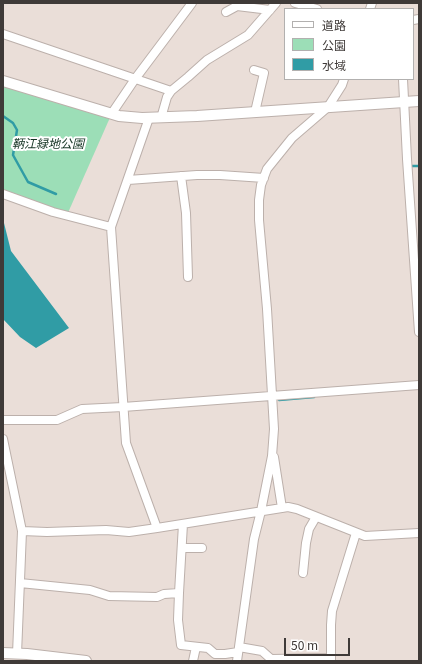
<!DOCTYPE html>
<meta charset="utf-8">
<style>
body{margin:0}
#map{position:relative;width:422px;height:664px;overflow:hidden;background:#eaded8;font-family:Georgia,"Noto Sans JP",serif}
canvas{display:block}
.frame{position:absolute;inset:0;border:4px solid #3f3a38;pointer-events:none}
.legend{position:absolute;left:284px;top:8px;width:130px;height:72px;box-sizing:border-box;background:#fff;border:1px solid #b2b0af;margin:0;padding:5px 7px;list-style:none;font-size:12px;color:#3f3a38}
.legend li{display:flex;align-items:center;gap:8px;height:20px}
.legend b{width:20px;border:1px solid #b2b0af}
.scale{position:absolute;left:284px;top:638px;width:66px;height:18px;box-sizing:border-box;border:2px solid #3f3a38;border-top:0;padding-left:5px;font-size:12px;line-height:14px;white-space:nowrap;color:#3f3a38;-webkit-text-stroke:3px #fff;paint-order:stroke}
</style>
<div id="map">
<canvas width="422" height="664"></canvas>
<div class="frame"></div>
<ul class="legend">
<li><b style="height:5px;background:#fff"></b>道路</li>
<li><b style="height:11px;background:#9cdeb7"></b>公園</li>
<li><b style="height:11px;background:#309ca5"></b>水域</li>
</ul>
<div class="scale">50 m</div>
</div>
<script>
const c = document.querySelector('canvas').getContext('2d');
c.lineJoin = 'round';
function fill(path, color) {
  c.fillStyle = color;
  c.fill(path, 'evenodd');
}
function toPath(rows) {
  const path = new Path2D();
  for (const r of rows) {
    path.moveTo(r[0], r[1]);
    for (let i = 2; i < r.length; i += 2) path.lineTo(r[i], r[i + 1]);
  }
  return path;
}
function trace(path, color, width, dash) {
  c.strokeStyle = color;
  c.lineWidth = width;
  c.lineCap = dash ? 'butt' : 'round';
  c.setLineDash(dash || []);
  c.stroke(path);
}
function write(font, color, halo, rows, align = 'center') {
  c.font = font + ' Georgia,"Noto Sans JP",serif';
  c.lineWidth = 4;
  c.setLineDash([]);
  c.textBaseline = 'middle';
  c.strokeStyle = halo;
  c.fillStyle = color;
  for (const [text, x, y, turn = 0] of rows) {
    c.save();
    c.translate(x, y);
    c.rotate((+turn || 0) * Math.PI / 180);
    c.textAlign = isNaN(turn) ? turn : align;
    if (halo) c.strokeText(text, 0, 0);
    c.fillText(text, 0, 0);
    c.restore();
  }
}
fill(toPath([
 [3,81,112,113,67,215,3,194]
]), '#9cdeb7');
fill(toPath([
 [3,219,11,251,69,328,36,348,20,337,3,319]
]), '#309ca5');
trace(toPath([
 [3,116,13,123,17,130,13,155,28,182,56,194],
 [411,166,419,166],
 [279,400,314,397]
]), '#309ca5', 2.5);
const minor = toPath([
 [295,3,317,9],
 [370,9,372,3],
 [226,12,237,6,270,10],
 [413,20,419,19],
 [3,34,171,91],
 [254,70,264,73,255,112],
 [403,79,407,159,419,332],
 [112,113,135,79,192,3],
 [149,118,111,227,126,443,157,528],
 [161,118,167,97,171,91,188,77,207,60,248,35,276,3],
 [181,176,186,213,188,277],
 [128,180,197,175,220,175,264,178],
 [3,194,53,212,111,227],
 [3,420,57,420,82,409,123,407,419,385],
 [3,439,22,531,17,654],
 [274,457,282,508],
 [183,524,179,593,178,620,181,645,208,648,215,654,225,654,238,652],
 [22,531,47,532,106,530,129,532,157,528,288,507,297,509,365,536,419,533],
 [182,548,202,548],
 [303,573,306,543,309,529,316,517],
 [20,583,90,590,109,596,157,597,164,594,179,593],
 [239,647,262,651,271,659,331,658],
 [193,661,196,647],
 [237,661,254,539,261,511,272,456,274,429,267,309,259,220,259,200,261,185,267,169,292,138,328,107,342,85,344,79],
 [331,661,331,625,332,611,356,533]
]);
const tertiary = toPath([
 [3,81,119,116,142,118,197,116,419,101],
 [3,653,27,654,86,661]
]);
trace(minor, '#bcb0ab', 10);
trace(tertiary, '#bcb0ab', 12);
trace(minor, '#fff', 8);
trace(tertiary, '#fff', 10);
write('italic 12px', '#133322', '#fff', [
 ["鞆江緑地公園",48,143]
]);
</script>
